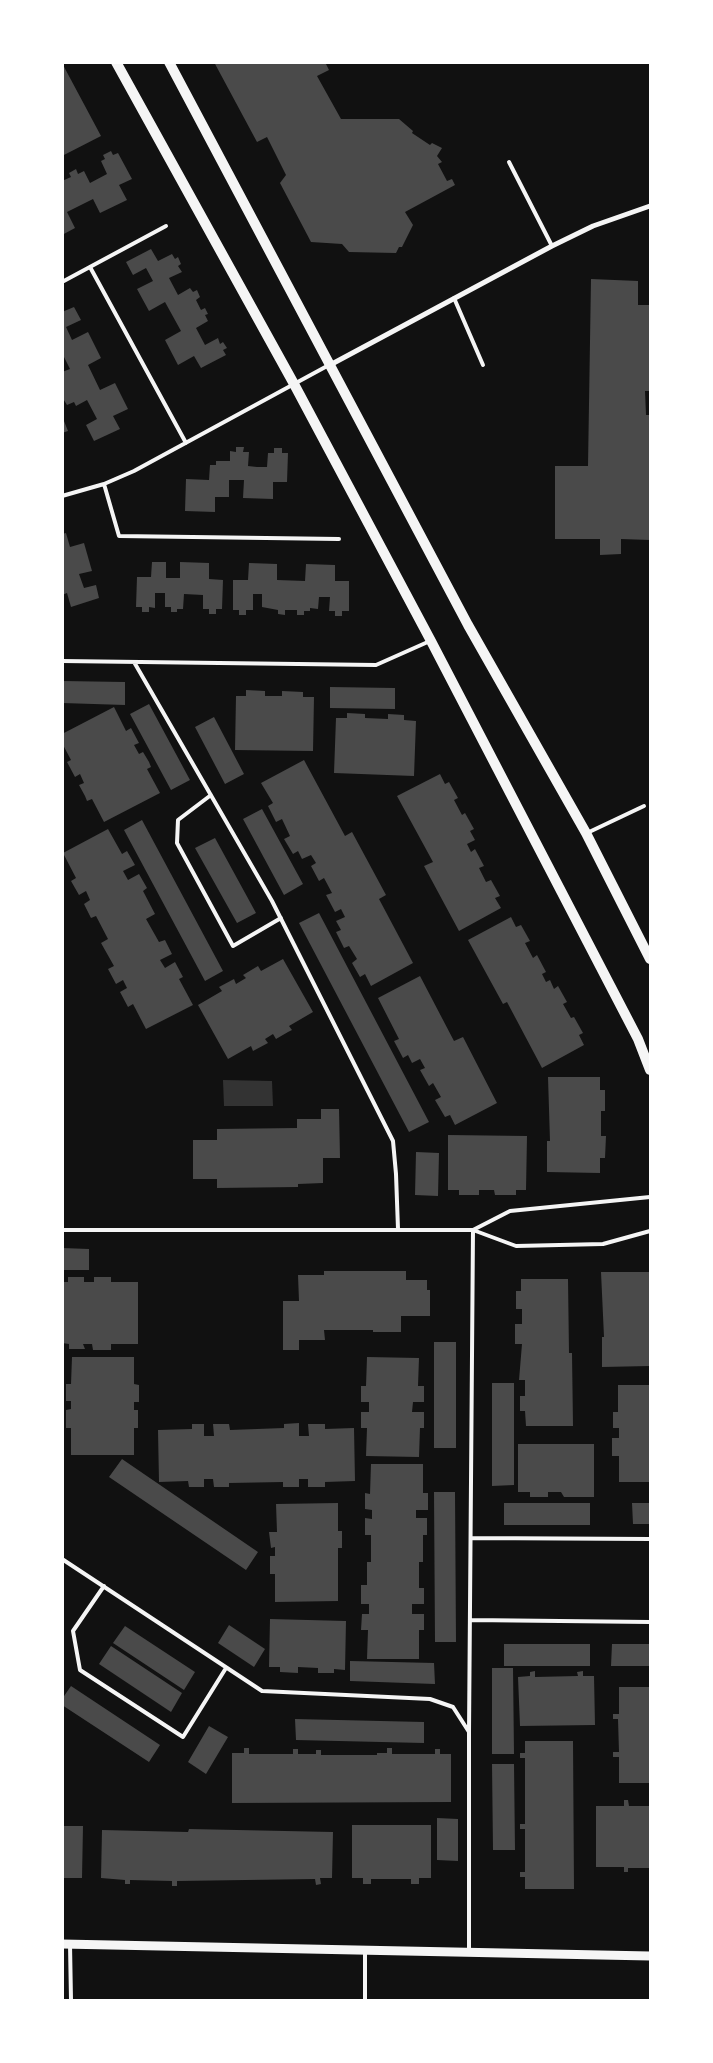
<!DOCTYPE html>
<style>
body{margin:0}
#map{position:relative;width:713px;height:2063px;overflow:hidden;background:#111;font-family:"Sofia Sans Condensed",sans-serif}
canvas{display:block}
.frame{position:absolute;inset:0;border:64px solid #fff;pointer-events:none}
</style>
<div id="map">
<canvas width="713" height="2063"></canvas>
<div class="frame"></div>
</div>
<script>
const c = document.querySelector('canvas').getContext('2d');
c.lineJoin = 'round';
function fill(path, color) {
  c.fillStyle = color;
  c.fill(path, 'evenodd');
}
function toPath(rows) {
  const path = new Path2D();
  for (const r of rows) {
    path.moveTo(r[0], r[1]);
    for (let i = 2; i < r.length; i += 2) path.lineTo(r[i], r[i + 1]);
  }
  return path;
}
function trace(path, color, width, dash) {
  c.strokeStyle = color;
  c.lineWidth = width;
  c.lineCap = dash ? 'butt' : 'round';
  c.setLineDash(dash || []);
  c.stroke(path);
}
fill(toPath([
 [223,1080,272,1081,273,1106,224,1106]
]), '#333');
fill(toPath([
 [214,62,325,62,329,70,317,76,341,119,399,119,413,131,412,133,430,145,432,143,442,148,437,156,442,162,438,164,447,181,452,179,455,185,405,212,413,225,402,247,399,247,396,253,349,252,342,244,311,242,280,183,286,175,267,137,257,142],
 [62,63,101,136,62,156],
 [111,151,113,155,118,153,132,179,119,185,127,200,100,213,93,199,67,212,75,228,62,235,62,181,71,177,69,173,76,169,78,174,84,171,90,183,107,174,101,161,105,159,103,155],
 [151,249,158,261,172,254,175,259,178,257,181,264,178,266,182,272,169,278,178,295,190,288,193,292,197,290,200,297,196,300,201,310,205,308,208,314,205,315,208,321,196,328,205,345,218,338,220,344,223,342,227,348,223,350,226,355,201,368,194,356,178,365,165,340,181,331,165,302,149,311,137,289,153,281,146,268,133,275,126,262],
 [591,279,638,281,638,305,650,305,650,391,645,391,646,415,650,415,650,540,621,539,621,554,600,555,600,539,555,539,555,466,588,466],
 [74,307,81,320,66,327,72,340,88,332,101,358,88,365,100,390,115,383,128,409,113,416,120,429,94,441,86,425,97,419,87,400,76,406,74,402,67,405,62,397,62,372,70,369,62,353,62,312],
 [62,416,68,431,62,433],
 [236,447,244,447,243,452,249,452,248,466,257,467,267,467,268,453,274,453,274,448,282,448,282,453,288,453,287,482,273,482,273,499,243,498,244,480,229,480,229,497,215,497,215,512,185,511,186,479,209,480,210,465,216,465,216,461,230,461,230,451,236,452],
 [66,533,70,547,84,543,92,571,79,574,84,588,96,585,99,598,71,607,67,593,62,595,62,534],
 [152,562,166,562,166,578,180,578,180,562,209,563,209,579,223,580,222,609,216,609,216,614,209,614,209,609,203,609,203,595,184,594,183,609,177,609,177,612,171,612,171,607,165,607,165,593,155,593,155,608,149,607,149,612,142,612,142,607,136,607,137,577,151,577],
 [249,563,277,564,277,580,305,581,306,564,335,565,335,581,349,581,349,611,342,611,342,616,335,616,335,611,329,611,330,597,319,597,318,609,310,608,310,611,304,611,304,615,297,615,297,610,285,610,285,615,278,614,278,610,262,607,262,594,253,594,253,610,246,610,246,615,239,615,239,610,233,610,233,580,248,580],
 [62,681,125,682,125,705,62,703],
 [330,687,395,688,395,709,330,708],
 [246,690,265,691,265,696,282,696,282,691,303,692,303,697,314,697,313,751,235,750,236,696,246,696],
 [149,704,190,780,171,790,130,714],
 [114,707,126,731,131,728,139,743,134,745,139,754,143,752,149,762,151,767,147,769,160,793,104,822,92,799,87,801,85,796,79,785,84,783,80,774,75,777,67,762,71,760,62,743,62,734],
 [347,713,365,714,365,718,388,719,388,714,404,715,404,720,416,721,414,776,334,773,336,718,347,718],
 [214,717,244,774,225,784,195,727],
 [304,760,345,836,352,832,386,895,379,899,413,963,371,986,365,974,360,977,352,963,357,959,349,946,344,948,336,932,341,930,336,921,345,917,341,909,335,912,326,895,332,893,324,878,319,881,311,866,316,863,311,855,302,859,298,851,293,854,284,839,290,836,282,819,276,822,268,806,273,803,261,783],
 [440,774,445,784,449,782,458,798,454,800,462,815,465,813,474,829,470,831,475,840,467,844,471,852,475,849,484,866,479,868,486,882,491,880,500,896,495,898,501,908,459,931,424,866,433,862,397,796],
 [262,809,303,884,284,895,243,819],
 [142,820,223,971,205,981,124,830],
 [108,829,122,854,127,851,135,865,123,871,128,880,139,874,147,888,143,891,155,914,146,919,159,942,165,940,172,954,160,960,165,968,175,962,183,977,179,979,193,1005,146,1029,133,1004,128,1007,120,992,127,988,123,980,116,984,108,969,114,966,101,943,108,939,96,916,91,918,84,904,90,900,86,891,79,895,71,881,76,878,63,853],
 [215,838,256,913,237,923,195,848],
 [319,913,429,1122,409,1132,299,923],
 [511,917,516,927,521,925,530,941,525,943,533,958,537,955,546,972,542,974,546,982,550,980,554,989,558,986,567,1002,563,1004,571,1018,574,1017,583,1033,579,1035,584,1045,542,1068,507,1002,503,1004,468,940],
 [283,959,313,1012,289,1026,292,1030,288,1032,276,1039,273,1034,265,1039,268,1043,253,1051,251,1046,228,1059,198,1005,222,991,219,987,234,979,236,984,246,978,243,975,258,966,261,971],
 [420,976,454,1041,463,1037,497,1103,455,1125,450,1115,445,1117,435,1100,441,1097,433,1083,429,1086,420,1070,425,1068,420,1059,412,1063,408,1055,403,1058,394,1041,399,1039,378,998],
 [548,1077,600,1077,600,1090,605,1090,605,1111,601,1111,601,1136,606,1136,605,1158,600,1158,600,1173,547,1172,547,1141,550,1141],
 [321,1109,339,1109,340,1158,323,1158,323,1183,298,1184,298,1187,217,1188,217,1179,193,1179,193,1140,217,1140,217,1129,297,1128,297,1119,321,1119],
 [448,1135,527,1136,526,1190,516,1190,516,1195,495,1195,494,1190,479,1190,479,1195,459,1195,459,1190,448,1190],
 [416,1152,439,1153,438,1196,415,1195],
 [62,1248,89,1249,89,1270,62,1270],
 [324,1271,406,1271,406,1280,427,1280,427,1290,430,1290,430,1316,401,1316,401,1332,373,1332,373,1330,324,1330,325,1340,299,1340,299,1350,283,1350,283,1301,299,1301,298,1275,324,1275],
 [601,1272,650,1272,650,1366,602,1367,602,1337,604,1337],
 [68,1277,84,1277,84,1282,94,1282,94,1277,111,1277,111,1282,138,1282,138,1344,111,1344,111,1350,93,1350,92,1344,83,1344,85,1349,69,1349,69,1344,62,1343,62,1282,68,1282],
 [521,1279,568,1279,569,1353,572,1353,573,1426,526,1426,525,1411,520,1411,520,1396,525,1396,525,1380,519,1380,522,1344,515,1344,515,1324,522,1324,522,1309,516,1309,516,1291,521,1291],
 [434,1342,456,1342,456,1448,434,1448],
 [72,1357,134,1357,134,1384,139,1385,139,1402,134,1402,134,1410,138,1410,138,1428,134,1428,134,1455,71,1455,71,1428,66,1428,66,1410,71,1409,71,1401,66,1401,66,1384,71,1384],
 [367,1357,419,1358,418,1386,424,1386,424,1402,413,1402,412,1412,424,1412,424,1428,420,1428,419,1457,366,1456,367,1428,361,1428,361,1412,369,1412,369,1402,361,1402,361,1386,366,1386],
 [492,1383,514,1383,514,1485,492,1486],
 [618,1385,650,1385,650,1482,619,1482,619,1456,612,1456,612,1438,619,1438,619,1428,613,1428,613,1412,618,1412],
 [299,1423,299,1436,309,1436,308,1424,325,1424,325,1429,354,1428,355,1481,325,1482,325,1487,308,1487,308,1479,299,1479,299,1487,283,1487,283,1482,229,1483,229,1487,214,1487,213,1479,204,1479,204,1487,189,1487,188,1481,159,1482,158,1430,192,1429,192,1424,204,1424,204,1436,214,1436,213,1424,229,1424,230,1430,284,1428,284,1424],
 [518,1444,594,1444,594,1497,564,1497,561,1492,548,1492,548,1497,530,1497,530,1492,518,1492],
 [122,1459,258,1552,246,1570,109,1477],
 [371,1464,423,1464,423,1493,428,1493,428,1510,416,1510,416,1518,427,1518,427,1535,423,1535,423,1562,419,1562,419,1588,424,1588,424,1604,412,1604,412,1614,424,1614,424,1630,419,1630,419,1659,367,1659,368,1630,361,1630,362,1614,369,1614,369,1604,361,1604,361,1585,367,1585,367,1562,371,1562,371,1535,365,1535,365,1518,372,1519,372,1510,365,1509,365,1493,370,1494],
 [434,1492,455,1492,456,1642,435,1642],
 [338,1503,338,1531,342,1531,342,1548,338,1548,338,1601,275,1602,275,1574,270,1574,270,1556,275,1556,275,1547,271,1548,269,1532,277,1532,276,1504],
 [504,1503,590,1503,590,1525,504,1525],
 [632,1503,650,1503,650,1524,633,1524],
 [270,1619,346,1621,345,1670,334,1669,334,1673,318,1673,318,1668,298,1667,298,1673,280,1672,280,1667,269,1667],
 [229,1625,265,1649,254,1667,218,1643],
 [125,1626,195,1672,184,1690,113,1643],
 [504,1644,590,1644,590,1666,504,1666],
 [612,1644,650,1644,650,1666,611,1666],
 [111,1646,182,1693,171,1712,99,1664],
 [350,1661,434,1663,435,1684,350,1681],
 [492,1668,513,1668,514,1754,492,1754],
 [535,1671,535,1677,578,1676,577,1672,583,1671,583,1676,594,1676,595,1725,520,1726,518,1677,530,1676,530,1672],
 [71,1686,160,1745,149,1762,62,1705,62,1699],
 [619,1687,650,1687,650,1783,619,1783,619,1757,613,1757,613,1752,619,1752,618,1719,613,1719,613,1714,619,1714],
 [295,1719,424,1722,424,1743,296,1740],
 [209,1726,228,1737,206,1774,188,1762],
 [525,1741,573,1741,574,1889,525,1889,525,1877,520,1877,520,1872,525,1872,525,1829,520,1829,520,1824,525,1824,525,1758,520,1758,520,1753,525,1753],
 [244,1748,249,1748,249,1754,293,1754,293,1749,298,1749,298,1754,316,1754,316,1750,321,1750,321,1755,377,1755,377,1753,387,1753,387,1748,392,1748,392,1754,435,1754,435,1749,440,1749,440,1754,451,1754,451,1802,232,1803,232,1753,244,1753],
 [492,1764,514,1764,515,1850,493,1850],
 [624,1800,628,1800,629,1806,650,1806,650,1868,628,1868,628,1872,624,1872,624,1867,596,1867,596,1806,624,1806],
 [437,1818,458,1819,458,1861,437,1860],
 [352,1825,431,1825,431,1878,419,1878,419,1884,411,1884,411,1879,371,1879,371,1884,363,1884,363,1878,352,1878],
 [62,1826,83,1826,82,1878,62,1878],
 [189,1829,333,1832,332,1878,320,1878,321,1884,316,1885,315,1879,177,1881,177,1886,172,1886,172,1881,130,1880,130,1884,125,1884,125,1880,101,1878,102,1830,188,1832]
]), '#4a4a4a');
trace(toPath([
 [509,162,552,246],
 [90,267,186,443],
 [62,282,166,226],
 [454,298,483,365],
 [104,484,119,536,339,539],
 [62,496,104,484,134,471,329,365],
 [62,661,376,665,430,641],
 [134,662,272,901,393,1141,396,1174,398,1229],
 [211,795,178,820,177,843,233,946,281,918],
 [587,833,644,806],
 [62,1230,473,1230,516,1246,603,1244,650,1231],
 [473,1230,510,1211,650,1197],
 [471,1538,650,1539],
 [62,1559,262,1691,430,1699,453,1707,469,1732,469,1952],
 [104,1586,73,1631,80,1670,183,1737,226,1668],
 [470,1620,650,1622],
 [469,1732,473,1230],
 [70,1944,71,2000],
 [365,1950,365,2000]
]), '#f5f5f5', 4);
trace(toPath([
 [330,365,552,246,593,226,650,206]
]), '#f5f5f5', 5);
trace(toPath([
 [62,1944,650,1956]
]), '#f5f5f5', 9);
trace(toPath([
 [116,62,294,384,431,641,638,1039,650,1070],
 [169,62,468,625,586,833,650,959]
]), '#f5f5f5', 10);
</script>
